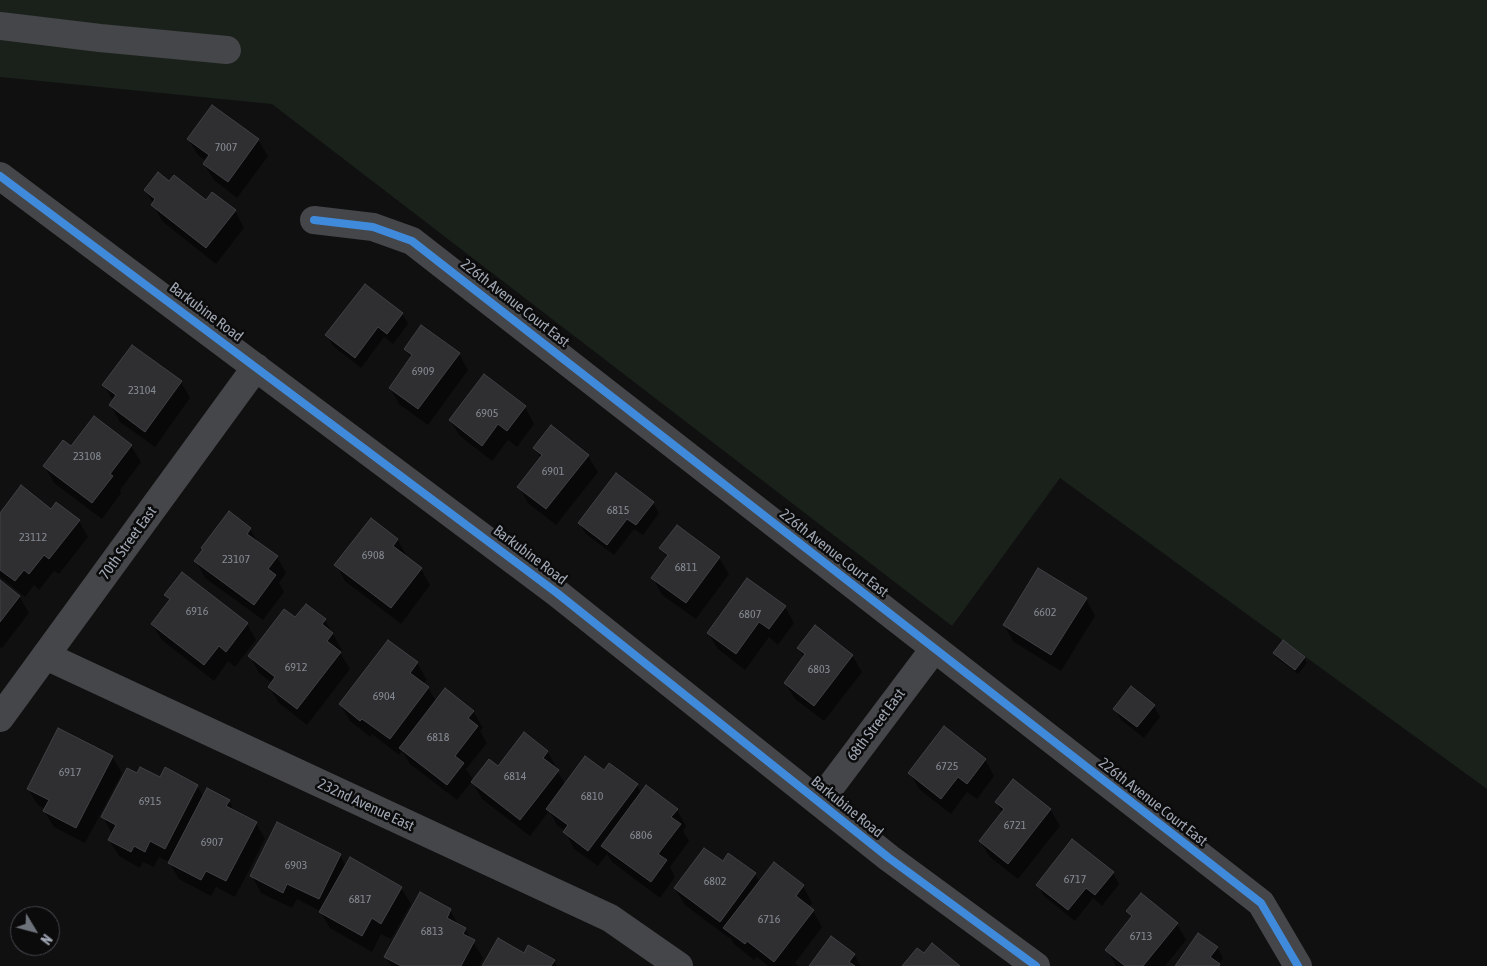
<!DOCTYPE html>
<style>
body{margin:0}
#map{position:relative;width:1487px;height:966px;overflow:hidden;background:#101011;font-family:"Asap Condensed",sans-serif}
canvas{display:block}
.north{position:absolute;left:10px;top:906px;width:50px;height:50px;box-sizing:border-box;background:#0b0b0c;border:1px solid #47494f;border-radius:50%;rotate:127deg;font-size:14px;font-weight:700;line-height:20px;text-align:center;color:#a0a7b3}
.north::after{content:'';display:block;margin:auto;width:18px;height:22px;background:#6e727a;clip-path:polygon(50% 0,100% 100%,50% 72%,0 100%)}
</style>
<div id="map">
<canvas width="1487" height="966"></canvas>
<div class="north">N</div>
</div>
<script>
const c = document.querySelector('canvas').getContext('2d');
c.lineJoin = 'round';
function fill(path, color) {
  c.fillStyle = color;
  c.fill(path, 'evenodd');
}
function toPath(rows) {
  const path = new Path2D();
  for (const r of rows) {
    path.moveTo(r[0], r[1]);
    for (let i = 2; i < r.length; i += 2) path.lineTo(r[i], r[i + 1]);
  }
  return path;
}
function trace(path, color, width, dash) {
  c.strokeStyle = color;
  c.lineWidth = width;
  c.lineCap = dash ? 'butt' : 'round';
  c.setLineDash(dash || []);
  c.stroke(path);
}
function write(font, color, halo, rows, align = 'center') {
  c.font = font + ' "Asap Condensed",sans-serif';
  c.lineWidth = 5;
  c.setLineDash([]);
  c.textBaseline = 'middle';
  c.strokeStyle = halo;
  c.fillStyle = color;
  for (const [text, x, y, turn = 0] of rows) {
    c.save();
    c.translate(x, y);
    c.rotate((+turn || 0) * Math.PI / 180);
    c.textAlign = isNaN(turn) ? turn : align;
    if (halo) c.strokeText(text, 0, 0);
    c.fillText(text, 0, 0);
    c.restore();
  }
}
fill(toPath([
 [0,0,1487,0,1487,789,1060,478,952,626,272,104,0,77]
]), '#1a211b');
fill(toPath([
 [188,139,258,140,268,156,237,198,214,180,204,164,206,161,198,155],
 [169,183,206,202,235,211,244,228,216,264,162,221,146,190],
 [402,313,408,324,393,344,384,337,361,368,333,346,327,335],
 [405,349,459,354,468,370,428,425,399,404,390,388,411,358],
 [181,382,190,398,155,447,120,422,110,405,113,401,104,385],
 [525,407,534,424,517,447,508,440,492,461,460,436,450,420],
 [131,446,141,462,120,490,121,493,102,519,54,483,45,467,71,448],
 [535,448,588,456,598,472,556,525,528,503,519,487,541,459],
 [653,503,659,513,643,535,634,529,614,555,586,534,579,523],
 [51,511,79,521,88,537,59,574,54,571,39,590,34,585,25,597,0,577,0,515],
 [250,529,259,544,277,557,286,573,279,583,284,592,263,620,205,578,196,561],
 [397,539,407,556,405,557,421,569,430,585,401,624,345,581,336,565],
 [661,548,719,558,729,574,696,619,662,595,653,578,667,558],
 [0,582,19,596,29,613,2,648,0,647],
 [166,595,247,624,256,640,235,667,228,661,214,681,162,640,152,624,170,601],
 [1086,599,1095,616,1061,671,1014,642,1004,625],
 [785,607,794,623,778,645,769,637,745,670,718,649,708,633],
 [296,619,325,620,342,650,340,653,350,669,307,725,279,703,269,687,272,683,259,673,250,656],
 [389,641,417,663,427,680,423,684,428,688,436,701,473,711,483,728,480,731,487,743,466,769,474,781,498,768,547,751,557,768,556,769,565,784,604,772,637,785,642,794,677,810,686,826,683,831,689,841,670,867,675,877,660,898,612,862,607,854,598,866,574,849,565,831,557,825,549,811,530,836,482,799,472,781,457,800,410,764,402,751,399,755,372,734,370,737,350,721,340,704],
 [1283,641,1304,658,1307,663,1298,674,1277,658,1274,653],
 [798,648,852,655,862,672,824,721,795,699,785,683,804,658],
 [1154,706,1160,717,1144,738,1121,720,1115,709],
 [112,757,122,773,85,843,54,827,44,811,45,809,38,805,28,789],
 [985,759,994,776,977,799,967,792,951,814,919,789,910,773],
 [137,775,197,786,204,797,229,801,235,812,256,823,265,839,235,897,216,887,211,896,179,879,169,862,159,857,154,867,143,862,140,868,119,856,109,840,112,834,103,817],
 [996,802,1050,809,1060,826,1018,879,990,857,980,841,1002,812],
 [340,855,346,866,401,888,411,904,391,939,381,934,372,952,330,928,320,911,297,899,292,908,261,893,252,876],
 [723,863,755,874,760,883,803,886,812,903,808,908,813,911,822,927,795,963,799,966,768,966,757,957,754,960,734,944,730,937,729,938,685,905,675,889],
 [1113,873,1119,884,1102,906,1093,898,1075,921,1044,896,1038,885],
 [450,910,459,926,465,929,483,958,479,966,391,966,386,957],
 [1128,911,1177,924,1186,940,1165,966,1116,966,1107,950,1132,918],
 [1217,947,1223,958,1218,965,1219,966,1177,966],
 [524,955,554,961,557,966,483,966],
 [854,955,861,966,810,966]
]), '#0007');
const building = toPath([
 [212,105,259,139,228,182,203,164,209,155,187,139,212,105],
 [158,172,169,181,174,175,206,200,212,192,236,210,206,248,151,205,155,199,144,190,158,172],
 [365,284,403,313,387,334,378,327,355,358,325,335,365,284],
 [421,325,460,353,418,409,389,388,412,355,404,349,421,325],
 [132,345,182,381,145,432,109,405,116,395,102,385,132,345],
 [484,374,526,406,507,431,498,424,482,446,449,420,484,374],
 [94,416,132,445,110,474,113,476,92,503,43,466,63,440,71,446,94,416],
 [551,425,589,455,546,509,517,487,542,455,533,448,551,425],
 [616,473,654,502,636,525,627,519,607,545,578,523,616,473],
 [21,485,51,509,56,502,80,520,49,559,44,555,29,574,24,570,15,581,0,570,0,513,21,485],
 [229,511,251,528,247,534,278,556,268,569,276,575,254,605,194,561,203,549,201,548,229,511],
 [371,518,398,539,393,546,422,568,391,608,334,565,371,518],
 [677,525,720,557,686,603,651,578,668,555,659,548,677,525],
 [1038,568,1087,598,1051,655,1003,625,1038,568],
 [182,572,248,623,226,652,219,646,204,665,151,624,170,599,164,595,182,572],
 [747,578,786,606,769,629,759,622,736,654,707,633,747,578],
 [0,580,20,596,0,622,0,580],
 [306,604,326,619,322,624,333,633,327,641,341,652,297,709,268,687,275,677,248,656,284,609,295,617,306,604],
 [815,625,853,655,814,706,784,683,805,654,797,648,815,625],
 [388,640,418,662,410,673,429,687,390,739,362,719,360,721,339,704,388,640],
 [1283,640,1305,657,1295,670,1273,653,1283,640],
 [1131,686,1155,705,1137,727,1113,709,1131,686],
 [445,688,474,711,468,718,478,726,455,756,464,763,447,785,399,748,445,688],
 [944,726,986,759,967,784,958,777,941,799,908,773,944,726],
 [58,728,113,756,76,828,43,811,49,800,27,789,58,728],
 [524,732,548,751,543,758,559,770,520,820,471,782,489,759,498,766,524,732],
 [585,756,604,770,609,763,638,784,588,851,563,832,568,825,546,809,585,756],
 [140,767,160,777,165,767,198,785,165,849,150,841,145,852,134,846,131,852,108,840,116,825,101,817,127,768,137,773,140,767],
 [1013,779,1051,809,1008,864,979,841,1004,809,995,802,1013,779],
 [646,785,678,809,671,817,681,824,658,854,667,860,651,882,601,846,646,785],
 [207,788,230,800,226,806,257,822,226,881,206,871,201,880,168,863,207,788],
 [277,822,341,854,319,899,287,884,283,893,250,876,277,822],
 [1072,839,1114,872,1095,895,1086,888,1068,910,1036,885,1072,839],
 [704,848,723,861,728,853,756,873,720,922,674,888,704,848],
 [350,857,402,887,381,924,372,918,362,936,319,912,350,857],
 [774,862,804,885,796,896,814,910,774,962,747,941,745,944,723,928,774,862],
 [420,892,451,909,447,918,466,928,463,934,475,940,461,966,401,966,384,957,420,892],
 [1141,893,1178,923,1143,966,1125,966,1105,950,1132,916,1126,911,1141,893],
 [1198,933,1218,947,1210,957,1220,964,1219,966,1175,966,1198,933],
 [831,936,855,954,849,962,855,966,809,966,831,936],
 [498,938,524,953,528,945,555,960,551,966,482,966,498,938],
 [932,943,960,966,902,966,917,948,924,953,932,943]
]);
fill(building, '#2f2f31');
trace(building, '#3f4145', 1);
trace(toPath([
 [0,26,100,38,227,50],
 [0,176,557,593,889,858,1036,966],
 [314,220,373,227,412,241,1261,903,1298,966],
 [46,656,610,918,679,966],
 [0,718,256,367],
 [819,802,934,649]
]), '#454649', 28);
trace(toPath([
 [0,176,557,593,889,858,1036,966],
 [314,220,373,227,412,241,1261,903,1298,966]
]), '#408adc', 8);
write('12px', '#848992', null, [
 ["7007",226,147],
 ["6909",423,371],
 ["23104",142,390],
 ["6905",487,413],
 ["23108",87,456],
 ["6901",553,471],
 ["6815",618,510],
 ["23112",33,537],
 ["6908",373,555],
 ["23107",236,559],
 ["6811",686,567],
 ["6916",197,611],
 ["6602",1045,612],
 ["6807",750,614],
 ["6912",296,667],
 ["6803",819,669],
 ["6904",384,696],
 ["6818",438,737],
 ["6725",947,766],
 ["6917",70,772],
 ["6814",515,776],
 ["6810",592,796],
 ["6915",150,801],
 ["6721",1015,825],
 ["6806",641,835],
 ["6907",212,842],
 ["6903",296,865],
 ["6717",1075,879],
 ["6802",715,881],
 ["6817",360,899],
 ["6716",769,919],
 ["6813",432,931],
 ["6713",1141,936]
]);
write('15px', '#a0a7b3', '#0b0b0c', [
 ["226th Avenue Court East",515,303,38],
 ["Barkubine Road",206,312,37],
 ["70th Street East",128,543,-54],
 ["226th Avenue Court East",834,553,38],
 ["Barkubine Road",530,555,37],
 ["68th Street East",876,725,-53],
 ["226th Avenue Court East",1153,802,38],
 ["232nd Avenue East",366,805,25],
 ["Barkubine Road",847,807,39]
]);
</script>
